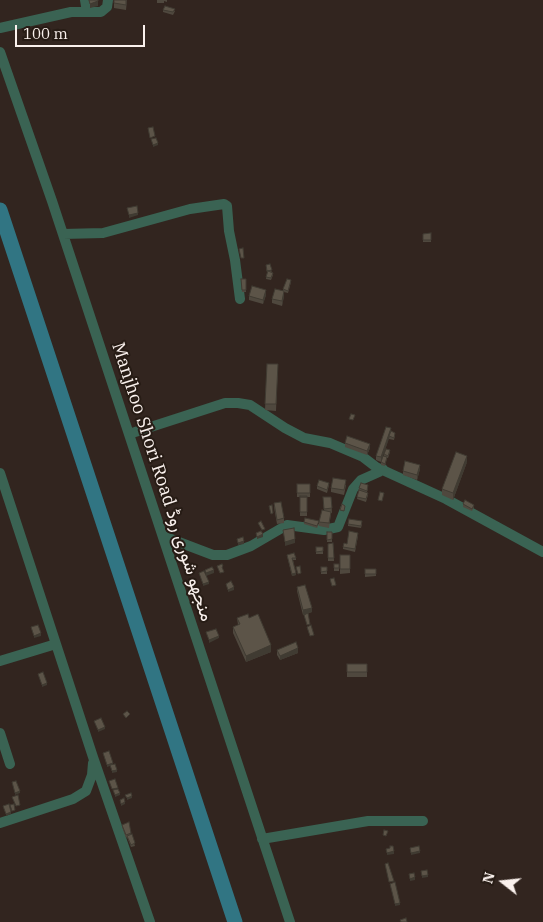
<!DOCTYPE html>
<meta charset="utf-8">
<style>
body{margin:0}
#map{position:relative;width:543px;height:922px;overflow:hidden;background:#32251f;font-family:"IBM Plex Serif",serif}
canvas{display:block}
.north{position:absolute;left:478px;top:857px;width:50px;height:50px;-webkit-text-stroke:4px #271c15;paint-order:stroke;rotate:286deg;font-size:14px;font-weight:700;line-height:20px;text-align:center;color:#faf1ed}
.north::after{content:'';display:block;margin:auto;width:18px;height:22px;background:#faf1ed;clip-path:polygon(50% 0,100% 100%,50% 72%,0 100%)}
.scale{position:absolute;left:15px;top:25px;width:130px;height:22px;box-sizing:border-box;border:2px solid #faf1ed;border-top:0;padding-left:6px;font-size:15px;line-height:18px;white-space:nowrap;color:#faf1ed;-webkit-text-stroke:4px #271c15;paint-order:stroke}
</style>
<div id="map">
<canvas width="543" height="922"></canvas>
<div class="north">N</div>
<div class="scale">100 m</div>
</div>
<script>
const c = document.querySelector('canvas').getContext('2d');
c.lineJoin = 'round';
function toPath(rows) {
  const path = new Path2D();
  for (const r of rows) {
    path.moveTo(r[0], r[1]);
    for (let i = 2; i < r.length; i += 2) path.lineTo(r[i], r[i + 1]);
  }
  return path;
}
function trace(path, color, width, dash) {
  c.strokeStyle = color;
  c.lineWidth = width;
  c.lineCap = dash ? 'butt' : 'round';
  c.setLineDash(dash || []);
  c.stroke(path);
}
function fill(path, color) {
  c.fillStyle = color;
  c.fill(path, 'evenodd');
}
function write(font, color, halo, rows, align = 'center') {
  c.font = font + ' "IBM Plex Serif",Vazirmatn,serif';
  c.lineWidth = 4;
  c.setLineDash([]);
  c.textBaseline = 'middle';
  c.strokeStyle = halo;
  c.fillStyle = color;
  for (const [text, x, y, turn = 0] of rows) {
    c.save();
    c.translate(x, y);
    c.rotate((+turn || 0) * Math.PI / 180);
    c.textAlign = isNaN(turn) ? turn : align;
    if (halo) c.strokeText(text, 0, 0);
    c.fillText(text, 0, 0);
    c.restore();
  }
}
trace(toPath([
 [0,210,235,922]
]), '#317583', 15);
trace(toPath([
 [85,0,87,12],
 [0,28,71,12,101,12,107,7,108,0],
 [0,52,52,201,290,922],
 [63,234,103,233,190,209,224,204,227,206,229,231,235,260,240,299],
 [129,434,225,403,238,403,250,405,285,428,304,438,330,443,363,457,376,467,446,499,543,552],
 [0,473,93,757,150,922],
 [163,536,213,555,227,555,251,546,287,525,324,530,338,527,353,489,361,480,379,472,383,469],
 [0,661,56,644],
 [0,733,10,764],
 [0,823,73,799,86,791,92,775,93,763],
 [262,839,368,821,423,821]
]), '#3a6353', 10);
fill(toPath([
 [127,0,126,10,114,8,114,3],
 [157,0,167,0,167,2,164,1,164,3,157,3],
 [163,10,175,11,173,15,163,12],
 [431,233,431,242,423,242,423,234],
 [266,265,272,272,273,275,271,280,266,279,267,273],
 [241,279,246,279,246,292,242,292],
 [291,282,288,293,284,292,284,296,282,306,272,303,272,299,283,291,283,289],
 [266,295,263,304,249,300,249,296],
 [267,364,278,364,276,411,265,410],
 [391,432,395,435,394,440,389,439,389,437,381,462,376,460,376,456],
 [345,443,370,448,367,455,345,447],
 [390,452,388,458,387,458,385,466,381,465,381,462,384,456,384,454],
 [467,462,453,500,442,495,442,489],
 [420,469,417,480,403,475,403,471],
 [297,484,310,484,310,497,307,497,307,516,300,516,300,497,297,497],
 [329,485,327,493,317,489,317,486],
 [346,485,344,495,331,492,331,488],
 [368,487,367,492,368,495,366,502,357,499,359,488],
 [323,497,331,497,332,513,331,513,329,528,319,526,319,522,324,510],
 [274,503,284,518,284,523,277,524,274,507],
 [463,504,474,507,472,511,463,507],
 [304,522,319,524,317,528,304,524],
 [348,524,362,524,361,528,348,526],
 [327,532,332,532,332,542,327,542],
 [358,536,355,552,343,549,343,547],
 [333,543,334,561,328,561,328,544],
 [316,547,323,547,323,554,316,554],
 [287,555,296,558,296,560,293,560,296,575,292,576],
 [340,555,350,555,350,573,340,574],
 [334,564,339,564,339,571,334,571],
 [321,567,327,567,327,574,321,574],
 [365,569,376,569,376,576,365,577],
 [297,587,312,612,303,615,297,591],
 [237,618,249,618,271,652,246,662,233,633,233,627,238,625],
 [277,650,298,653,280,660,277,655],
 [347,664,367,664,367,677,347,677],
 [122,825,131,834,135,846,131,847,127,837,126,838,122,827]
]), '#4f483e');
fill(toPath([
 [98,1,98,6,90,8,90,4],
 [158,143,158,145,153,147,153,145],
 [138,213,138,215,129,218,129,215],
 [266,290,266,295,263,304,263,300],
 [284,291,284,296,282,306,282,301],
 [391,428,391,433,381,462,381,457],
 [370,444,370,448,367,455,367,451],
 [467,456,467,462,453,500,453,493],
 [420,465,420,469,417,480,417,475],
 [263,534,263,537,257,539,257,537],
 [295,539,295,543,285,546,285,542],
 [244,541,244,544,238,545,238,543],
 [214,570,214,573,206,576,206,573],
 [296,573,296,575,292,576,292,574],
 [209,582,209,584,203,586,203,584],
 [234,587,234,590,228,592,228,590],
 [312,608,312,612,303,615,303,610],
 [41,633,41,636,34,638,34,636],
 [219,636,219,638,209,643,209,640],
 [271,645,271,652,246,662,246,656],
 [298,648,298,653,280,660,280,656],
 [47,683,47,685,42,687,42,685],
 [105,727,105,729,98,732,98,730],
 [113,763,113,765,107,767,107,765],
 [117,770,117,772,112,773,112,771],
 [20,791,20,793,15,795,15,793],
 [120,793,120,795,115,797,115,795],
 [132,796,132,798,127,800,127,798],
 [125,802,125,804,121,806,121,804],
 [11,812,11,814,6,816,6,814],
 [394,851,394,854,387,855,387,853],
 [420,851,420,853,411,855,411,853],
 [428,875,428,877,422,878,422,876],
 [415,877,415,880,410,881,410,879],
 [400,903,400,905,395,906,395,904]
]), '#403b32');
const building = toPath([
 [89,0,98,0,98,1,90,4,89,0],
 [114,0,126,0,126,5,114,3,114,0],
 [165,6,175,9,173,12,163,10,165,6],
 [153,127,155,136,150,138,148,128,153,127],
 [156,138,158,143,153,145,151,139,156,138],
 [137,206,138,213,129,215,127,208,137,206],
 [431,233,431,240,423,240,423,234,431,233],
 [243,248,244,258,241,258,239,249,243,248],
 [270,264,272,270,267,271,266,265,270,264],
 [268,271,273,273,271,278,266,277,268,271],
 [241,279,246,279,246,290,242,290,241,279],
 [287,279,291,280,288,291,283,289,287,279],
 [252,286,266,290,263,300,249,296,252,286],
 [275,289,284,291,282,301,272,299,275,289],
 [267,364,278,364,276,404,265,404,267,364],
 [351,414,355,415,353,420,349,419,351,414],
 [386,427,391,428,381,457,376,456,386,427],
 [391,431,395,433,394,438,389,436,391,431],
 [347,436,370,444,367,451,345,443,347,436],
 [386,449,390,450,388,456,384,454,386,449],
 [456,452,467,456,453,493,442,489,456,452],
 [383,456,387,457,385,464,381,462,383,456],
 [405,461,420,465,417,475,403,471,405,461],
 [333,478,346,480,344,490,331,488,333,478],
 [319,480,329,483,327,490,317,486,319,480],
 [361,483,368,485,367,491,359,488,361,483],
 [297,484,310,484,310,493,297,493,297,484],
 [359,490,368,493,366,499,357,497,359,490],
 [380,492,384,493,382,501,378,500,380,492],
 [300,496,307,496,307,497,300,497,300,496],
 [300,497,307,497,307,512,300,512,300,497],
 [323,497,331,497,332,508,324,509,323,497],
 [465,500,474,505,472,509,463,504,465,500],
 [281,502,284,518,277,520,274,503,281,502],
 [342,504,345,506,344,511,340,510,342,504],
 [272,505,273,513,271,514,269,506,272,505],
 [322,510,331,512,329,523,319,522,322,510],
 [305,518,319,521,317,526,304,522,305,518],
 [349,519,362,521,361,526,348,524,349,519],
 [261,521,265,529,262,530,258,523,261,521],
 [294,528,295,539,285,542,283,530,294,528],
 [261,531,263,534,257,537,256,533,261,531],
 [349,531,358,533,355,549,343,547,344,543,347,544,349,531],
 [327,532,332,532,332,539,327,540,327,532],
 [243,537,244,541,238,543,237,539,243,537],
 [333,543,334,558,328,558,328,544,333,543],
 [316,547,323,547,323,551,316,552,316,547],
 [294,553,296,558,292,558,296,573,292,574,287,555,294,553],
 [340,555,350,555,350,569,340,569,340,555],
 [222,564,223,566,222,567,224,572,220,573,217,566,222,564],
 [334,564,339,564,339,568,334,568,334,564],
 [300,566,301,573,298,574,296,567,300,566],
 [212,567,214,570,206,573,205,570,212,567],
 [321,567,327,567,327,571,321,572,321,567],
 [365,569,376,569,376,574,365,574,365,569],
 [204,571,209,582,203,584,199,573,204,571],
 [334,578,336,585,332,586,330,579,334,578],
 [231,581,234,587,228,590,226,584,231,581],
 [305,585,312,608,303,610,297,587,305,585],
 [308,613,310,624,307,625,304,615,308,613],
 [248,614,249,618,258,614,271,645,246,656,233,627,240,624,237,618,248,614],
 [38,625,41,633,34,636,31,627,38,625],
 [311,625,314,635,310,636,307,627,311,625],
 [216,629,219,636,209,640,206,632,216,629],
 [296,642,298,648,280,656,277,650,296,642],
 [347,664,367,664,367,672,347,672,347,664],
 [43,672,47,683,42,685,38,674,43,672],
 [127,711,130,714,126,718,123,714,127,711],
 [101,718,105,727,98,730,94,721,101,718],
 [109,751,113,763,107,765,103,753,109,751],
 [115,764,117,770,112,771,110,765,115,764],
 [115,779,118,788,112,789,109,781,115,779],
 [16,781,20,791,15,793,12,782,16,781],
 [118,789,120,793,115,795,113,790,118,789],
 [131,793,132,796,127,798,125,795,131,793],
 [18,795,20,805,16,806,12,797,18,795],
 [124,798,125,802,121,804,120,800,124,798],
 [9,804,11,812,6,814,3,806,9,804],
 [14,804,15,810,12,811,10,805,14,804],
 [129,822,131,833,126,835,122,825,129,822],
 [384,830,388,831,386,836,383,835,384,830],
 [132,834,135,843,131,845,127,836,132,834],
 [390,846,393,846,394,851,387,853,386,849,390,848,390,846],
 [419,846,420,851,411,853,410,848,419,846],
 [388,863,394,881,389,882,385,864,388,863],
 [427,870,428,875,422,876,421,871,427,870],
 [414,873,415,877,410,879,409,874,414,873],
 [395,882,400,903,395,904,390,884,395,882],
 [406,918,407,922,401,922,400,920,406,918]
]);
fill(building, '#5c5448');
trace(building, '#403b32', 1);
write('18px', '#faf1ed', '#271c15', [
 ["Manjhoo Shori Road منجھو شوری روڈ",162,482,72]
]);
</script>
